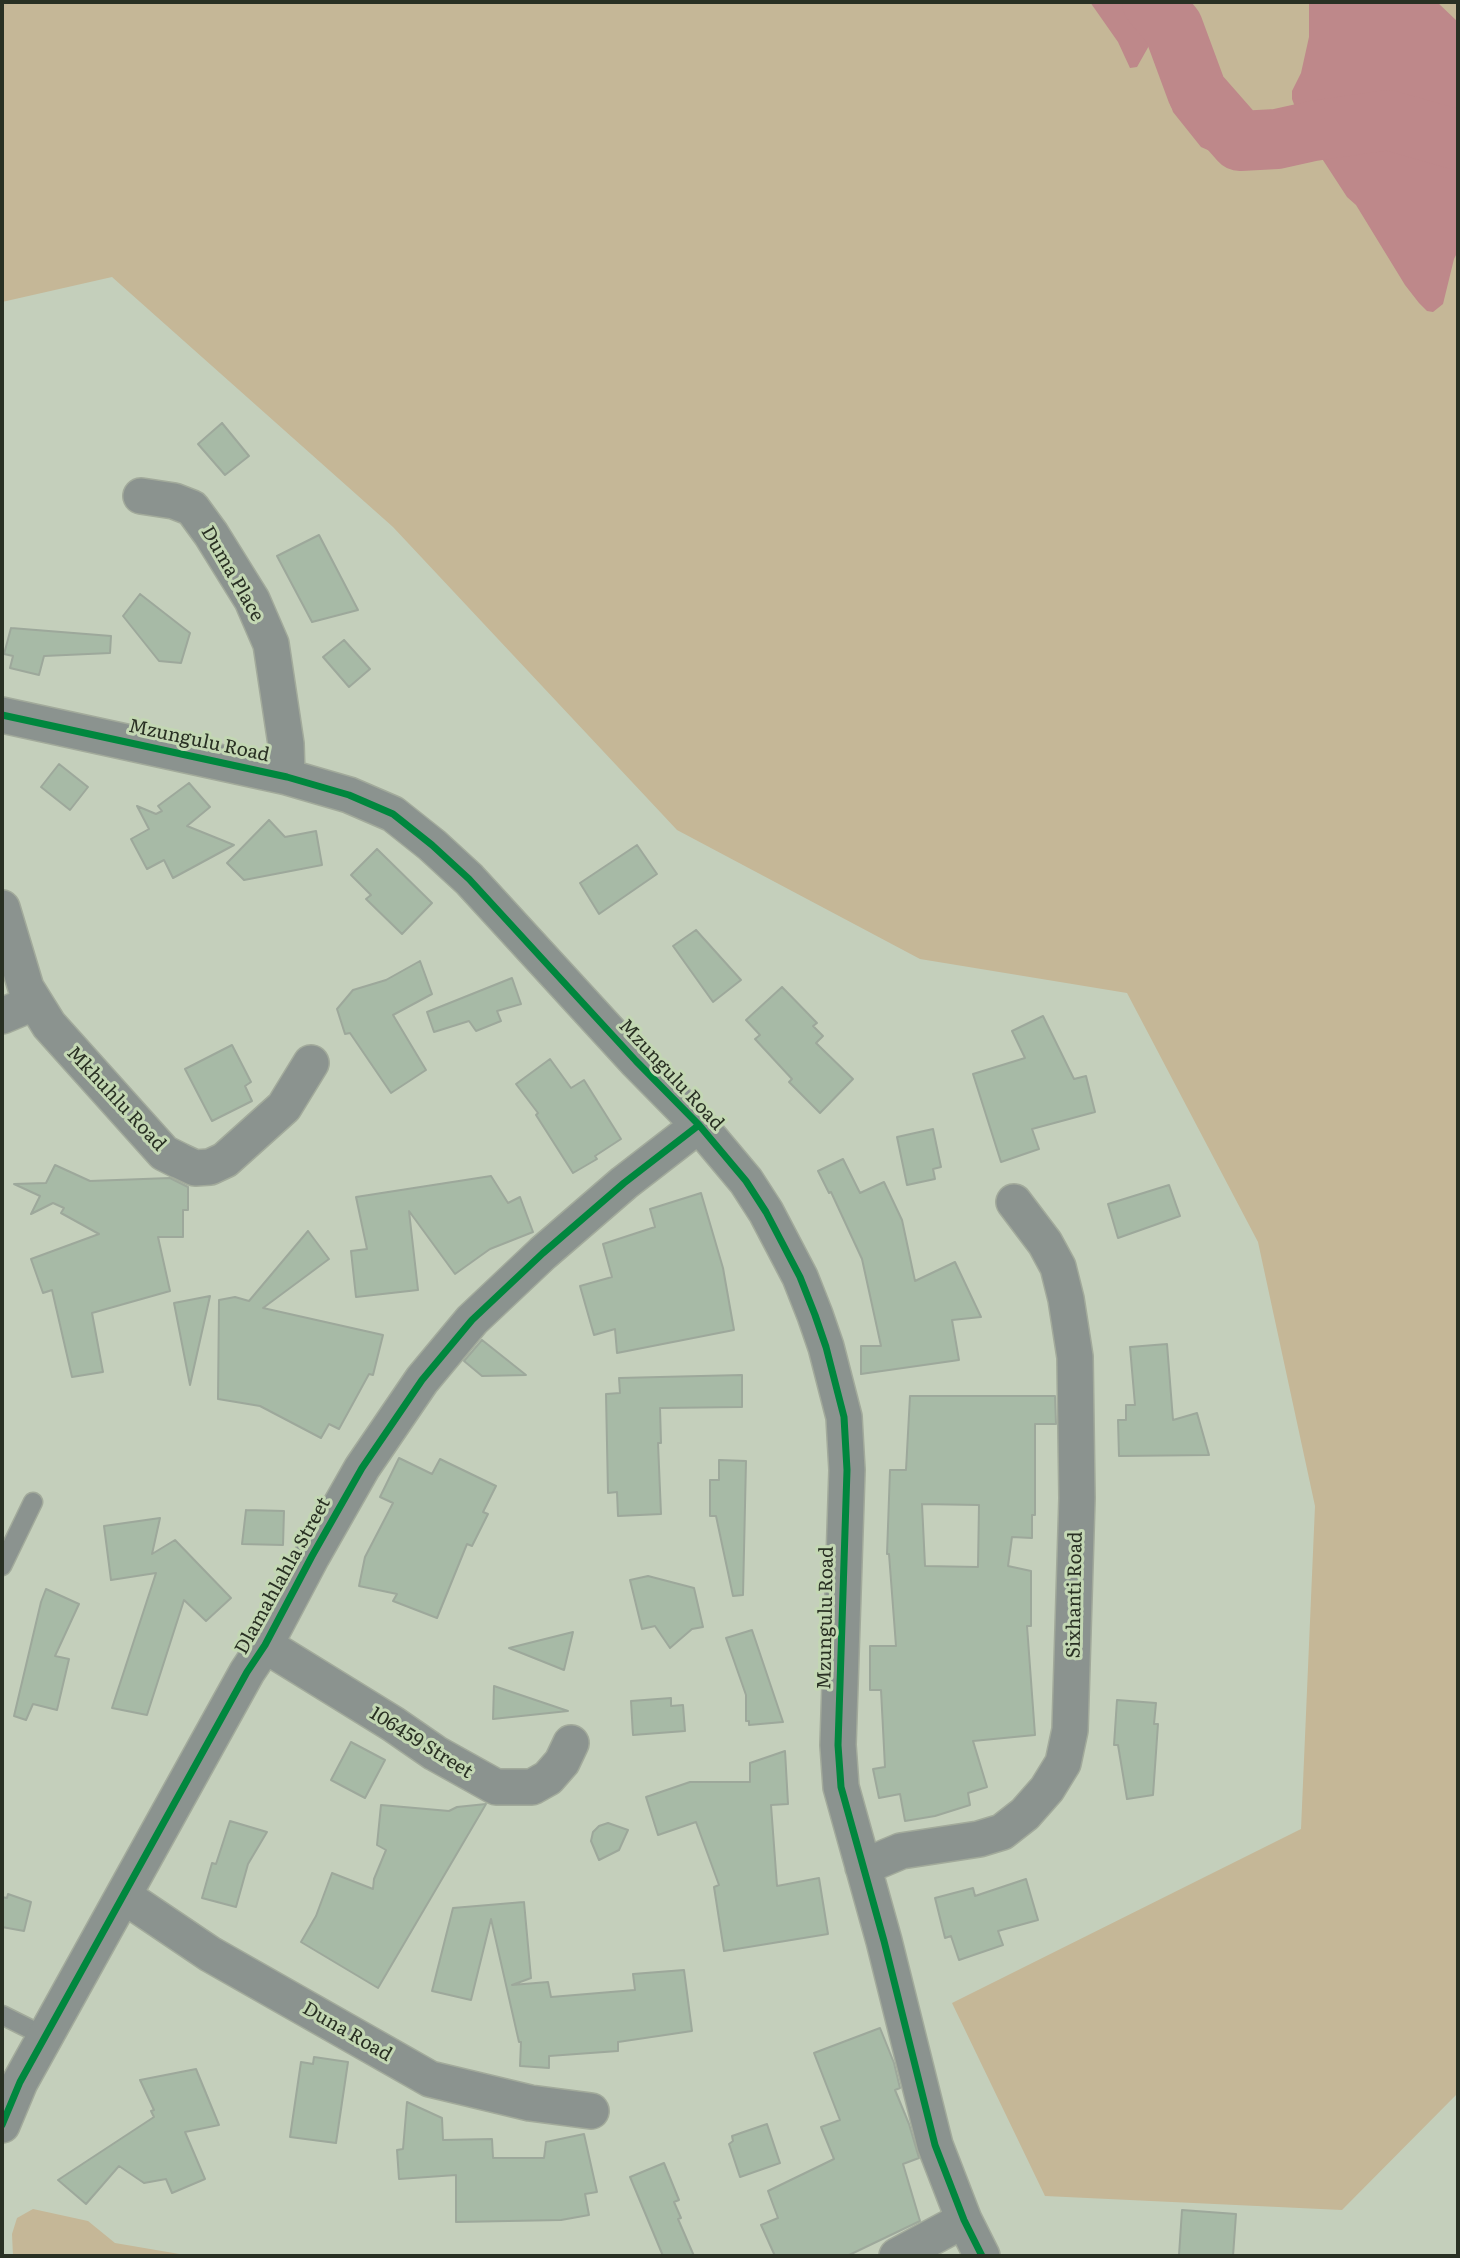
<!DOCTYPE html>
<style>
body{margin:0}
#map{position:relative;width:1460px;height:2258px;overflow:hidden;background:#c4cfbb;font-family:Literata,serif}
canvas{display:block}
.frame{position:absolute;inset:0;border:4px solid #293023;pointer-events:none}
</style>
<div id="map">
<canvas width="1460" height="2258"></canvas>
<div class="frame"></div>
</div>
<script>
const c = document.querySelector('canvas').getContext('2d');
c.lineJoin = 'round';
function fill(path, color) {
  c.fillStyle = color;
  c.fill(path, 'evenodd');
}
function toPath(rows) {
  const path = new Path2D();
  for (const r of rows) {
    path.moveTo(r[0], r[1]);
    for (let i = 2; i < r.length; i += 2) path.lineTo(r[i], r[i + 1]);
  }
  return path;
}
function trace(path, color, width, dash) {
  c.strokeStyle = color;
  c.lineWidth = width;
  c.lineCap = dash ? 'butt' : 'round';
  c.setLineDash(dash || []);
  c.stroke(path);
}
function write(font, color, halo, rows, align = 'center') {
  c.font = font + ' Literata,serif';
  c.lineWidth = 6;
  c.setLineDash([]);
  c.textBaseline = 'middle';
  c.strokeStyle = halo;
  c.fillStyle = color;
  for (const [text, x, y, turn = 0] of rows) {
    c.save();
    c.translate(x, y);
    c.rotate((+turn || 0) * Math.PI / 180);
    c.textAlign = isNaN(turn) ? turn : align;
    if (halo) c.strokeText(text, 0, 0);
    c.fillText(text, 0, 0);
    c.restore();
  }
}
fill(toPath([
 [2,2,1458,2,1458,2093,1342,2210,1045,2196,952,2003,1301,1829,1315,1506,1258,1242,1127,993,920,959,677,830,393,527,112,277,2,302],
 [33,2209,88,2221,115,2243,191,2256,13,2256,12,2234,17,2218]
]), '#c5b797');
fill(toPath([
 [1090,2,1182,2,1191,22,1195,59,1201,86,1224,108,1228,120,1231,131,1223,145,1210,151,1201,147,1173,112,1162,80,1165,29,1159,28,1137,67,1130,68,1118,42],
 [1309,2,1437,2,1458,22,1458,251,1454,259,1443,304,1433,312,1427,311,1419,303,1405,285,1356,205,1347,197,1319,154,1307,117,1295,107,1292,99,1292,91,1301,73,1309,37]
]), '#be888a');
trace(toPath([
 [1152,2,1173,27,1197,92,1240,141,1277,139,1313,131,1388,120,1458,140]
]), '#be888a', 60);
const building = toPath([
 [222,423,249,456,225,475,198,444,222,423],
 [319,535,358,610,312,622,277,556,319,535],
 [140,594,190,633,181,663,159,661,123,616,140,594],
 [11,628,111,636,110,653,44,656,39,675,10,668,13,656,4,654,11,628],
 [344,640,370,669,349,687,323,657,344,640],
 [59,764,88,787,70,810,41,787,59,764],
 [189,783,210,807,187,826,234,845,173,878,164,860,147,869,131,839,149,829,137,806,156,814,162,811,158,806,189,783],
 [269,820,285,837,316,831,322,865,244,880,227,863,269,820],
 [637,845,657,874,599,914,580,883,637,845],
 [377,849,432,903,402,934,366,899,371,895,351,875,377,849],
 [696,930,741,980,713,1002,673,946,696,930],
 [420,961,432,994,393,1015,426,1070,391,1093,350,1033,345,1034,337,1009,353,990,386,980,420,961],
 [512,978,521,1004,497,1011,501,1021,476,1031,469,1021,434,1032,427,1012,512,978],
 [782,987,817,1023,813,1026,823,1036,816,1043,853,1079,820,1113,789,1082,792,1079,755,1039,760,1035,746,1020,782,987],
 [1043,1016,1074,1079,1086,1076,1095,1112,1032,1129,1039,1149,1001,1162,973,1074,1025,1058,1012,1031,1043,1016],
 [232,1045,251,1082,245,1086,252,1101,212,1121,185,1069,232,1045],
 [550,1059,571,1088,584,1080,621,1139,595,1156,597,1159,573,1173,536,1115,538,1113,516,1084,550,1059],
 [933,1129,941,1167,933,1169,935,1179,907,1185,897,1137,933,1129],
 [843,1159,860,1193,884,1182,902,1220,915,1281,955,1262,981,1317,952,1320,959,1360,861,1374,861,1346,881,1346,862,1259,831,1192,829,1193,818,1171,843,1159],
 [55,1165,90,1181,170,1178,188,1187,188,1210,183,1210,183,1237,158,1237,170,1291,92,1313,103,1372,72,1377,52,1290,43,1293,31,1259,99,1234,61,1213,64,1208,53,1203,31,1214,40,1196,14,1184,46,1183,55,1165],
 [491,1176,508,1203,520,1197,533,1232,490,1249,455,1274,409,1211,418,1290,356,1297,351,1251,367,1249,356,1197,491,1176],
 [1169,1185,1180,1216,1118,1238,1108,1204,1169,1185],
 [701,1193,723,1268,734,1330,617,1353,615,1329,594,1335,580,1286,612,1277,603,1244,655,1227,650,1209,701,1193],
 [308,1231,329,1259,263,1308,383,1335,373,1375,369,1374,339,1429,329,1424,321,1438,260,1406,218,1399,219,1300,235,1297,249,1301,308,1231],
 [210,1296,190,1385,174,1303,210,1296],
 [482,1340,526,1375,482,1376,464,1361,482,1340],
 [1167,1344,1173,1420,1197,1413,1209,1455,1119,1456,1118,1420,1126,1420,1126,1405,1135,1405,1130,1347,1167,1344],
 [742,1375,742,1407,660,1408,661,1443,658,1443,661,1514,618,1516,617,1492,608,1493,606,1394,620,1393,619,1378,742,1375],
 [910,1396,1055,1396,1056,1424,1035,1424,1035,1515,1032,1515,1032,1538,1012,1537,1008,1566,1031,1571,1031,1626,1027,1626,1035,1735,973,1741,987,1787,968,1793,970,1805,935,1816,905,1821,900,1794,879,1798,873,1769,885,1767,881,1690,870,1690,870,1646,896,1646,889,1554,887,1554,890,1470,906,1470,910,1396],
 [922,1504,979,1505,978,1567,925,1566,922,1504],
 [399,1458,432,1474,440,1459,496,1486,483,1512,488,1514,472,1546,467,1544,437,1618,393,1601,397,1594,359,1586,365,1557,393,1503,380,1497,399,1458],
 [719,1460,746,1461,743,1595,733,1596,716,1516,710,1516,710,1480,719,1480,719,1460],
 [246,1510,284,1511,283,1545,242,1544,246,1510],
 [160,1518,152,1554,175,1540,231,1598,206,1621,184,1600,147,1715,112,1708,156,1573,111,1580,104,1526,160,1518],
 [648,1576,694,1588,703,1627,692,1629,670,1648,655,1626,642,1629,630,1580,648,1576],
 [46,1589,79,1604,55,1656,69,1659,57,1710,33,1704,26,1720,14,1716,41,1602,46,1589],
 [752,1630,783,1722,749,1725,749,1721,746,1721,746,1695,726,1638,752,1630],
 [573,1632,564,1670,509,1648,573,1632],
 [494,1686,568,1711,493,1719,494,1686],
 [671,1698,671,1706,683,1705,685,1731,633,1735,631,1701,671,1698],
 [1117,1700,1156,1703,1154,1724,1158,1724,1153,1795,1127,1799,1118,1745,1114,1745,1117,1700],
 [351,1742,385,1760,365,1798,331,1780,351,1742],
 [785,1751,788,1804,771,1805,777,1886,819,1878,828,1934,724,1951,714,1887,719,1885,696,1822,658,1835,646,1797,690,1782,750,1782,750,1763,785,1751],
 [486,1804,378,1988,301,1942,316,1916,332,1873,373,1889,374,1879,386,1850,377,1845,381,1805,449,1811,457,1807,486,1804],
 [230,1821,267,1832,248,1864,236,1907,202,1898,212,1863,216,1864,230,1821],
 [608,1823,628,1830,619,1850,599,1860,591,1841,593,1832,599,1826,608,1823],
 [1026,1879,1038,1920,998,1931,1003,1945,959,1960,951,1936,945,1938,935,1898,973,1888,975,1896,1026,1879],
 [8,1894,31,1902,24,1931,2,1927,2,1897,7,1898,8,1894],
 [524,1902,531,1978,512,1985,548,1982,551,1997,635,1990,633,1974,684,1970,692,2031,618,2042,618,2051,549,2056,549,2068,520,2066,521,2042,519,2042,491,1919,471,2000,432,1991,453,1908,524,1902],
 [880,2028,894,2063,900,2088,895,2090,909,2124,919,2158,903,2164,920,2221,847,2256,775,2256,761,2225,778,2218,768,2191,834,2159,821,2127,840,2120,814,2053,880,2028],
 [314,2057,348,2062,336,2143,290,2137,301,2062,313,2064,314,2057],
 [196,2069,219,2125,185,2132,205,2179,172,2193,166,2179,144,2183,119,2166,86,2204,58,2180,154,2117,151,2111,154,2110,140,2080,196,2069],
 [407,2102,442,2118,443,2140,492,2139,493,2158,544,2158,546,2142,584,2134,597,2192,585,2194,589,2215,561,2220,456,2222,456,2175,399,2179,397,2150,403,2149,407,2102],
 [767,2124,780,2163,740,2177,729,2144,733,2141,732,2136,767,2124],
 [664,2163,679,2200,674,2202,681,2218,678,2219,694,2256,663,2256,630,2177,664,2163],
 [1182,2210,1236,2214,1233,2256,1179,2255,1182,2210]
]);
fill(building, '#a7baa6');
trace(building, '#9da89b', 2);
const service = toPath([
 [2,1566,33,1502],
 [2,2015,46,2037]
]);
const minor = toPath([
 [141,496,174,501,192,508,211,534,252,600,271,644,286,744,287,777],
 [2,715,287,777,349,795,393,814,432,845,469,879,636,1061,699,1125,746,1181,766,1212,800,1277,815,1315,826,1347,844,1417,847,1470,838,1745,841,1787,884,1941,935,2145,964,2220,982,2256],
 [2,908,26,988,49,1025,164,1153,180,1161,195,1168,210,1167,225,1160,284,1107,311,1063],
 [2,1016,33,1003],
 [265,1645,393,1724,435,1753,496,1787,532,1787,548,1778,562,1762,571,1743],
 [863,1867,901,1851,979,1839,1002,1832,1025,1814,1047,1789,1063,1763,1070,1730,1077,1498,1075,1357,1066,1299,1058,1267,1045,1243,1014,1202],
 [124,1896,210,1954,430,2079,530,2103,591,2111],
 [2,2125,20,2082,247,1672,265,1645,312,1556,362,1468,422,1380,472,1320,543,1253,624,1183,699,1125],
 [897,2256,964,2220]
]);
trace(service, '#a2aa9b', 21);
trace(minor, '#a2aa9b', 38);
trace(service, '#8b938f', 18);
trace(minor, '#8b938f', 35);
trace(toPath([
 [2,715,287,777,349,795,393,814,432,845,469,879,636,1061,699,1125,746,1181,766,1212,800,1277,815,1315,826,1347,844,1417,847,1470,838,1745,841,1787,884,1941,935,2145,964,2220,982,2256],
 [2,2125,20,2082,247,1672,265,1645,312,1556,362,1468,422,1380,472,1320,543,1253,624,1183,699,1125]
]), '#00873e', 7);
write('19px', '#293023', '#c3d7b3', [
 ["Duma Place",232,574,60],
 ["Mzungulu Road",199,741,12],
 ["Mzungulu Road",671,1075,47],
 ["Mkhuhlu Road",116,1099,47],
 ["Dlamahlahla Street",283,1576,-61],
 ["Sixhanti Road",1075,1595,-89],
 ["Mzungulu Road",826,1618,-89],
 ["106459 Street",421,1743,32],
 ["Duna Road",347,2032,30]
]);
</script>
